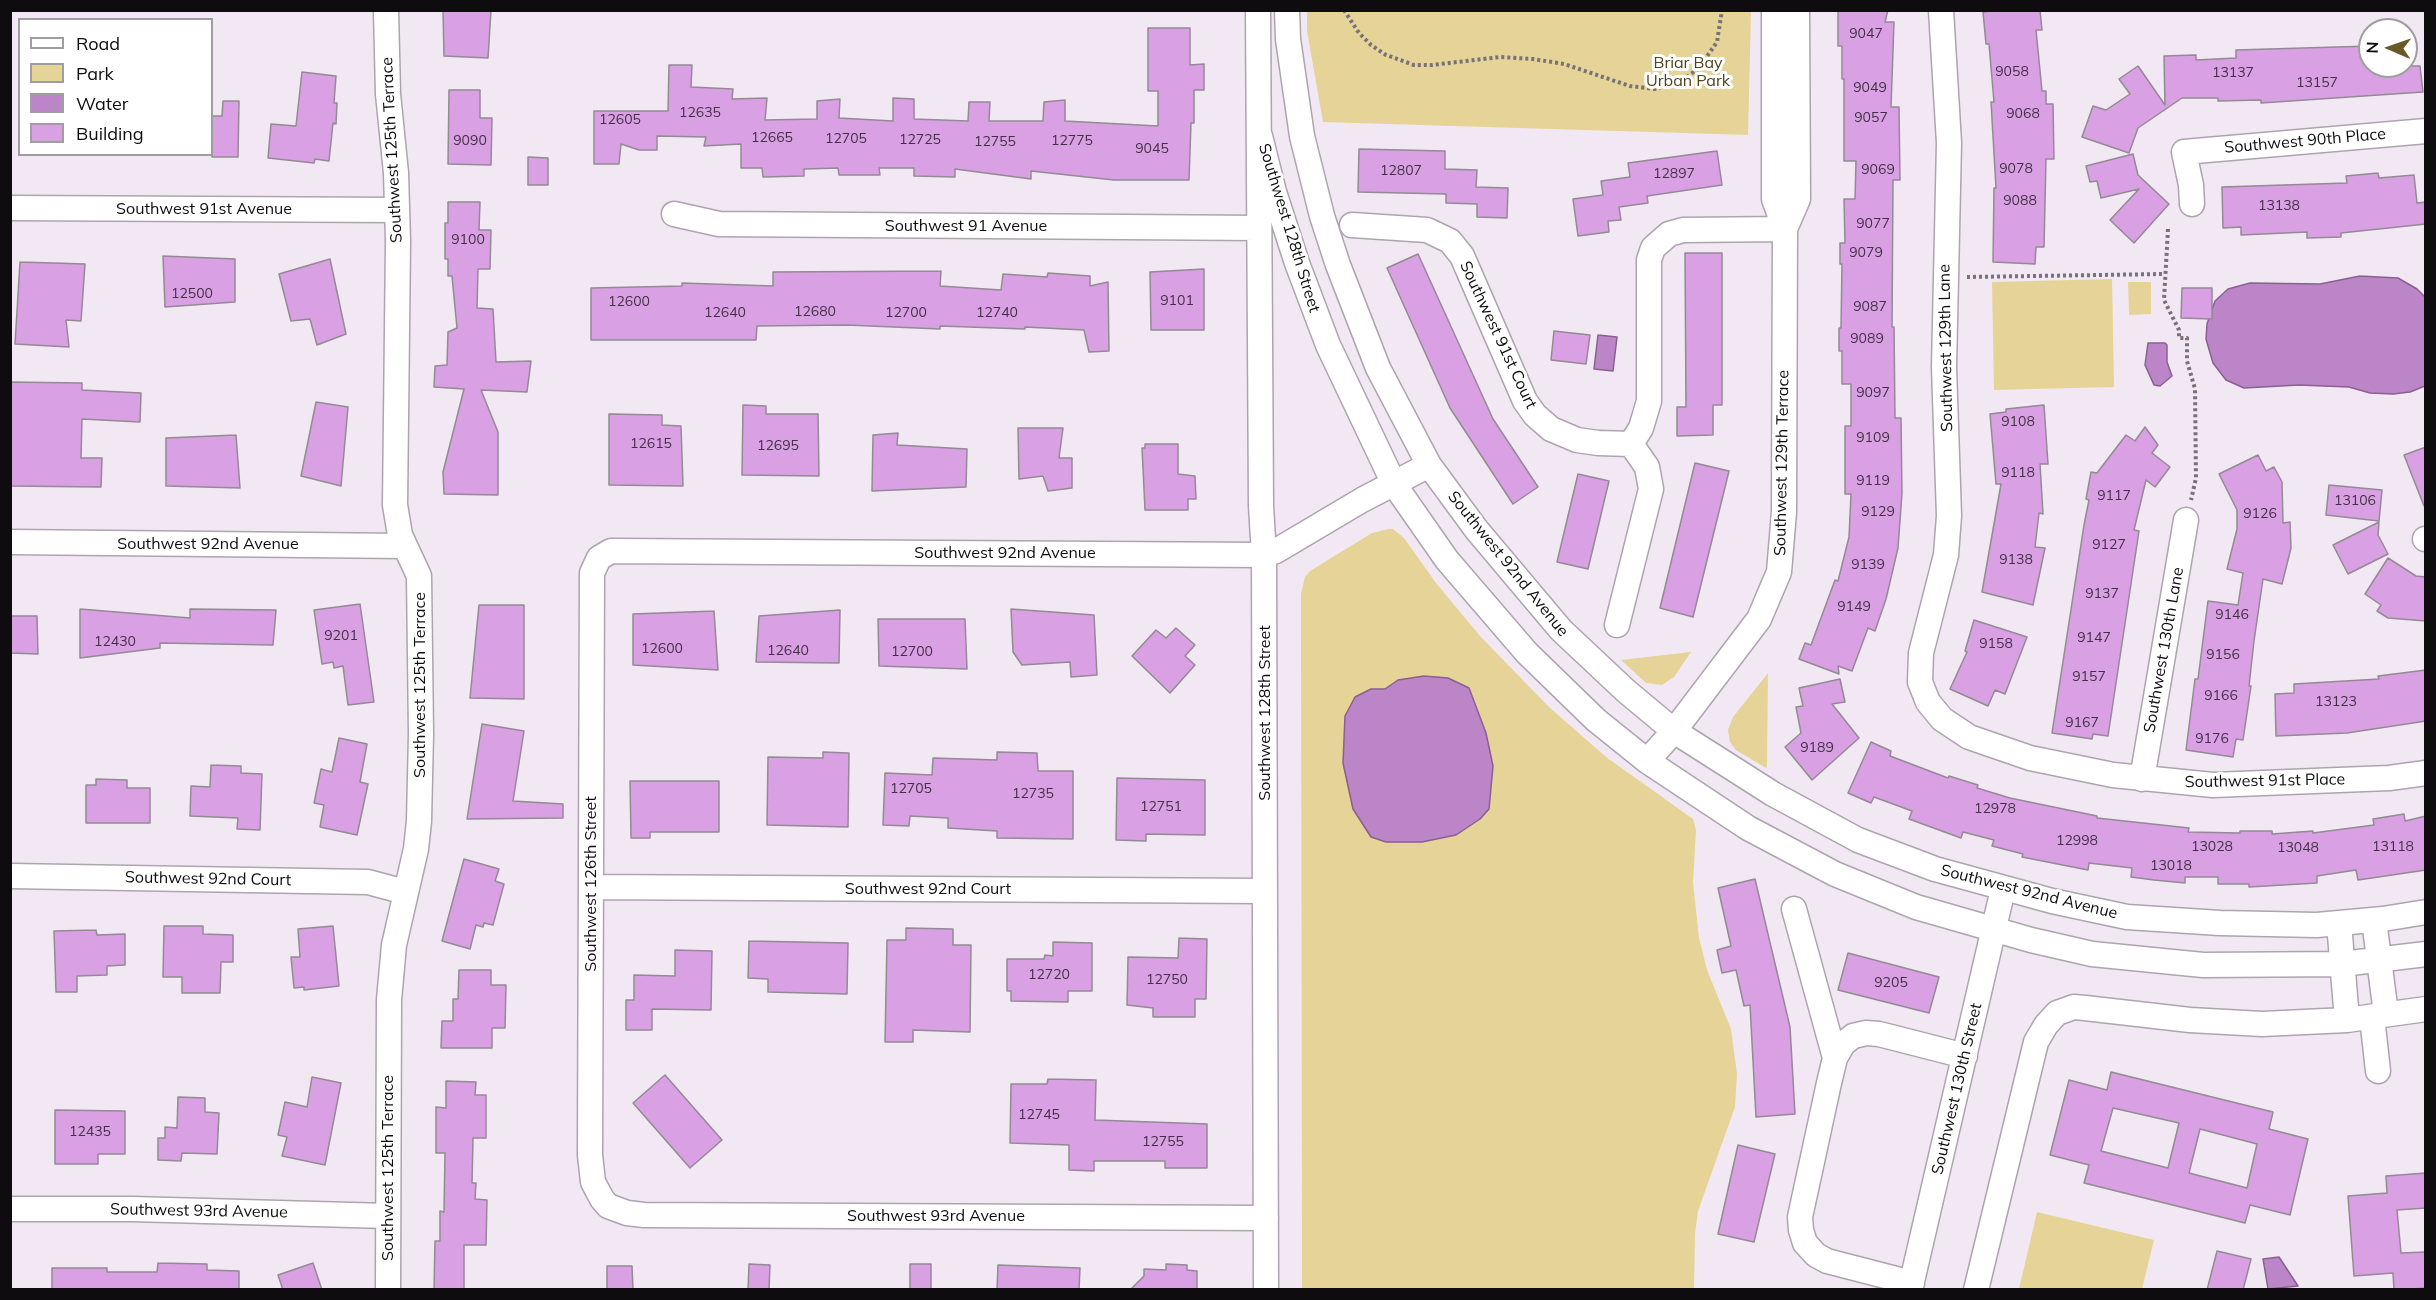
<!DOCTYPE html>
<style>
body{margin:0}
#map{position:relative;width:2436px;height:1300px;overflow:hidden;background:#f2e8f3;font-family:Mulish,sans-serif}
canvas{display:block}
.frame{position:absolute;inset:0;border:12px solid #0f0c10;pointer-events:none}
.legend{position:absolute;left:18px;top:18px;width:195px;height:138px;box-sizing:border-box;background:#fff;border:2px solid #9f9e9f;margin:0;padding:8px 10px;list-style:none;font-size:18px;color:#0f0c10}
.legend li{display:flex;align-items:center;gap:12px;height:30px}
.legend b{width:30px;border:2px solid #9f9e9f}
.north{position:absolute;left:2358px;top:18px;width:60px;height:60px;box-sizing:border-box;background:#fff;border:2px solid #9f9e9f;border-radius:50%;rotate:272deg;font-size:16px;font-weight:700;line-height:24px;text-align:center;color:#0f0c10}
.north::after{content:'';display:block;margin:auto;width:21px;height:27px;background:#685926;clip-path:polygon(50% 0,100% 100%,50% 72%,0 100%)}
</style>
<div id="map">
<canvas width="2436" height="1300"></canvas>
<div class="frame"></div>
<ul class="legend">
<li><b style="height:8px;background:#fff"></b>Road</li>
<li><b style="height:16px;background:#e6d397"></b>Park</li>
<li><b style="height:16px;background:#bc85c7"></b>Water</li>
<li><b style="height:16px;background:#d9a0e4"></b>Building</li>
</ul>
<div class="north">N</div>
</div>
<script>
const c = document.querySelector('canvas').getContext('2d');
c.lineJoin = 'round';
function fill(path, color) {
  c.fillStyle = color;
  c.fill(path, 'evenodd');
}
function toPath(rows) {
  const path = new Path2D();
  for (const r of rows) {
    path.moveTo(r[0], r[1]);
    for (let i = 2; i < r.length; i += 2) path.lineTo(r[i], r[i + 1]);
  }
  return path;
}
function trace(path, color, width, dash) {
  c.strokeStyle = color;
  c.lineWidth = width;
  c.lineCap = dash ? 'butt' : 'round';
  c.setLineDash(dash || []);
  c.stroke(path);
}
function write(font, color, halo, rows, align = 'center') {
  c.font = font + ' Mulish,sans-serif';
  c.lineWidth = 6;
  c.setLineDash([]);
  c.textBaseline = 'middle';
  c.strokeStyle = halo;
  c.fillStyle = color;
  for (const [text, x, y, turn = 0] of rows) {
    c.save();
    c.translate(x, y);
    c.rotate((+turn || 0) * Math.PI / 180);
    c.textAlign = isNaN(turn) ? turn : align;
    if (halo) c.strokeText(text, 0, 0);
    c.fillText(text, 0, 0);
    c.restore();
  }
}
fill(toPath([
 [1307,11,1751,11,1748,135,1323,122,1307,31],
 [2112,279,2114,387,1994,390,1992,282],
 [2128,282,2151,282,2151,314,2129,315],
 [1388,529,1393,529,1404,538,1436,583,1480,636,1549,707,1606,757,1693,819,1696,830,1693,882,1699,938,1707,970,1731,1029,1737,1074,1735,1107,1698,1211,1695,1234,1694,1289,1302,1290,1301,594,1305,577,1310,571,1372,533],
 [1691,652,1674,677,1662,685,1646,683,1621,660],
 [1768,673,1767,766,1766,768,1736,750,1730,742,1728,730,1733,717],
 [2037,1212,2154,1240,2142,1289,2019,1289]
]), '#e6d397');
const water = toPath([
 [2360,276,2398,278,2417,289,2425,297,2425,386,2410,392,2393,394,2370,393,2349,387,2299,385,2244,388,2226,380,2213,363,2206,339,2207,324,2215,301,2228,289,2250,283,2320,284,2360,276],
 [1598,335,1617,337,1613,371,1594,369,1598,335],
 [2148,343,2165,343,2167,345,2167,362,2172,376,2160,386,2154,385,2145,365,2148,343],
 [1424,676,1448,678,1469,688,1486,733,1493,766,1489,809,1480,819,1456,835,1422,842,1386,842,1371,837,1353,809,1343,763,1345,716,1355,697,1371,689,1385,689,1398,680,1424,676],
 [2279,1257,2298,1286,2268,1289,2263,1259,2279,1257]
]);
fill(water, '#bc85c7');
trace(water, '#886190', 1.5);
const building = toPath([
 [443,10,491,10,488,58,444,56,443,10],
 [1838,10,1888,10,1885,22,1894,22,1891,107,1899,107,1900,180,1893,180,1892,327,1894,327,1895,418,1901,418,1902,493,1898,548,1886,599,1875,631,1868,628,1852,671,1838,666,1839,674,1799,659,1805,643,1811,645,1835,580,1838,581,1849,537,1851,494,1845,494,1845,426,1851,426,1851,384,1842,384,1842,351,1839,351,1839,328,1841,328,1842,264,1840,264,1840,243,1845,243,1844,199,1855,199,1856,161,1844,161,1844,79,1842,79,1842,46,1838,46,1838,10],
 [1997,10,2040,10,2042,30,2036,30,2042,91,2046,91,2046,104,2053,104,2054,159,2046,159,2044,247,2036,247,2035,264,1993,262,1994,188,1996,188,1991,102,1994,102,1989,44,1986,44,1983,12,1997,10],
 [1148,28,1190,28,1190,65,1204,64,1204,90,1194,90,1194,123,1191,123,1189,180,1114,180,1031,171,1031,179,955,169,955,177,914,176,914,168,879,168,880,175,839,175,838,168,804,169,804,176,763,177,762,168,741,168,741,144,704,146,706,137,657,136,657,150,639,150,621,144,619,164,594,164,594,111,668,111,669,65,692,65,691,87,733,89,732,99,767,98,765,120,817,119,817,101,840,99,839,118,893,121,893,98,914,99,914,119,968,121,969,102,990,102,989,121,1043,121,1044,102,1065,100,1065,121,1158,126,1158,91,1148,91,1148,28],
 [2370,46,2370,66,2420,66,2423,92,2261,103,2261,100,2218,101,2218,98,2182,98,2138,128,2129,153,2082,137,2093,106,2106,110,2130,94,2119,79,2138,66,2165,105,2164,56,2196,55,2196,60,2236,58,2236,50,2370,46],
 [302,72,336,76,334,103,337,103,336,124,333,123,329,161,315,159,314,163,268,158,271,124,296,126,302,72],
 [449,90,480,90,480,118,492,118,491,165,448,164,449,90],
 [223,101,239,101,238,157,212,157,212,116,222,116,223,101],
 [1359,149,1445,151,1445,169,1477,170,1476,187,1508,188,1507,218,1477,217,1477,204,1446,203,1446,194,1358,192,1359,149],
 [1717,151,1722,185,1647,196,1648,203,1619,207,1621,220,1608,221,1609,232,1578,236,1573,199,1603,195,1601,181,1630,177,1628,163,1717,151],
 [2133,154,2138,175,2169,204,2134,243,2110,220,2139,189,2101,198,2097,181,2090,182,2086,166,2133,154],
 [528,157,548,158,548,185,528,185,528,157],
 [2378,173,2379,178,2414,175,2417,203,2426,202,2426,224,2341,233,2341,237,2307,238,2307,232,2241,235,2241,227,2223,228,2222,187,2347,183,2346,176,2378,173],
 [448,202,480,202,479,230,491,230,490,269,478,269,477,308,493,309,496,362,531,361,527,392,481,390,498,432,498,495,444,494,443,472,464,389,434,387,435,366,447,365,448,332,457,328,452,276,448,276,448,259,445,259,445,223,448,223,448,202],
 [1685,253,1722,253,1722,405,1713,405,1713,435,1677,436,1677,407,1686,407,1685,253],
 [1418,254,1493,419,1538,487,1513,504,1450,408,1387,268,1418,254],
 [163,256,235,259,235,302,165,307,163,256],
 [330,259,346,334,317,345,310,319,291,321,279,274,330,259],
 [20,262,85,264,81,321,66,320,69,347,15,344,20,262],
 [1204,269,1204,330,1151,330,1150,272,1204,269],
 [941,271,940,286,1001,290,1003,274,1047,277,1048,273,1090,276,1090,286,1108,282,1109,351,1089,352,1084,330,1025,327,1025,329,940,326,940,329,847,325,757,326,756,340,591,340,591,288,682,286,682,283,773,286,773,272,941,271],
 [2182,288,2212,288,2212,319,2181,318,2182,288],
 [1554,331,1590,335,1586,364,1551,360,1554,331],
 [10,382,82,383,82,390,141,393,140,422,82,419,81,458,102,458,101,487,10,486,10,382],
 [316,402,348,407,341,486,301,476,316,402],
 [743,405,766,406,766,414,818,414,819,476,742,475,743,405],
 [2044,405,2048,464,2040,464,2043,514,2039,513,2035,547,2045,548,2033,605,1982,592,2001,484,1996,484,1990,414,2006,412,2006,409,2044,405],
 [609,414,662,415,662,425,681,426,683,486,609,485,609,414],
 [2145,427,2158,445,2152,453,2170,467,2155,487,2146,480,2134,530,2139,531,2108,736,2093,734,2092,739,2052,733,2084,525,2089,500,2086,499,2091,472,2097,473,2126,435,2135,441,2145,427],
 [1018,428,1063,428,1059,458,1072,458,1072,488,1048,491,1043,476,1019,479,1018,428],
 [898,433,897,445,967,449,966,487,872,491,873,435,898,433],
 [236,435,240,488,166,486,166,438,236,435],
 [1145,444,1178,444,1178,474,1195,476,1196,499,1188,499,1188,510,1145,510,1142,448,1145,448,1145,444],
 [2426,447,2426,506,2424,506,2404,455,2426,447],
 [2258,455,2266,471,2274,467,2282,482,2283,523,2290,522,2291,548,2282,584,2263,579,2254,641,2249,686,2251,686,2243,740,2236,739,2233,757,2186,750,2195,679,2198,679,2208,601,2238,605,2243,573,2227,569,2237,529,2237,510,2219,474,2258,455],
 [1695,463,1729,471,1693,617,1660,608,1695,463],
 [1578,474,1609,481,1588,569,1557,562,1578,474],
 [2329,485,2382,490,2379,521,2326,515,2329,485],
 [2379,522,2378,535,2388,554,2348,574,2333,545,2379,522],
 [2388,558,2416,576,2426,577,2426,621,2388,618,2377,611,2381,605,2365,594,2388,558],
 [360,604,374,702,348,705,343,666,334,668,333,662,322,664,314,610,360,604],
 [479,605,524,605,524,699,470,698,479,605],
 [80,609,190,618,190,609,276,610,273,645,160,643,160,648,80,658,80,609],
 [1011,609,1094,615,1097,675,1071,677,1070,662,1022,665,1013,652,1011,609],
 [840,610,839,663,756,662,759,616,840,610],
 [714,611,718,670,633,665,633,614,714,611],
 [10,616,37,616,38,654,10,653,10,616],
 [878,619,965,619,967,669,879,666,878,619],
 [1974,620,2027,637,2005,694,1995,690,1988,706,1950,689,1967,652,1965,651,1974,620],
 [1176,628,1195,645,1185,656,1195,665,1170,693,1132,656,1156,630,1166,638,1176,628],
 [2426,670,2426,721,2347,733,2276,736,2275,694,2294,693,2294,684,2379,679,2378,676,2426,670],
 [1840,679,1845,702,1832,704,1859,738,1812,780,1785,747,1801,733,1796,707,1803,706,1799,688,1840,679],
 [482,724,524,731,513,801,563,804,563,818,467,819,482,724],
 [339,738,367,744,360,782,368,784,357,835,320,827,324,805,314,803,321,769,332,772,339,738],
 [1871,742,1891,751,1890,756,1948,778,1949,776,1978,785,1977,788,2010,798,2097,816,2097,818,2189,828,2188,832,2240,833,2240,831,2272,831,2272,834,2313,831,2313,833,2374,825,2373,819,2404,814,2405,821,2426,816,2426,870,2358,880,2356,870,2317,876,2317,883,2249,887,2249,884,2218,884,2218,877,2185,877,2185,883,2154,880,2131,877,2132,868,2089,863,2088,870,2022,857,2023,854,1992,846,1994,840,1963,832,1961,838,1909,819,1912,811,1874,797,1871,803,1848,793,1871,742],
 [823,752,849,753,848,827,767,825,768,757,823,758,823,752],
 [997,752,1037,753,1038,771,1073,771,1073,839,997,838,997,831,948,828,948,818,910,816,909,826,883,825,885,773,932,775,933,758,997,760,997,752],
 [211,765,241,766,241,773,262,774,260,830,237,829,238,818,190,816,191,786,210,787,211,765],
 [1117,778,1205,780,1205,835,1146,834,1146,841,1116,840,1117,778],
 [96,779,127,780,127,788,150,788,150,823,86,823,86,785,96,785,96,779],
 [630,781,719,781,719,832,650,832,650,838,631,838,630,781],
 [464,859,499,869,495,881,504,884,493,925,484,923,483,927,476,925,470,949,442,941,464,859],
 [1755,879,1790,1027,1795,1114,1756,1117,1750,1005,1744,1006,1736,970,1722,973,1717,950,1731,946,1718,888,1755,879],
 [164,926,203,926,203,934,233,935,233,962,221,962,220,993,182,993,182,977,163,977,164,926],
 [333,926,339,986,304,990,304,987,294,988,291,957,300,957,298,929,333,926],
 [906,928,953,929,953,945,971,945,970,1032,913,1030,913,1042,885,1042,887,940,906,940,906,928],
 [96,930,97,935,125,934,125,965,107,966,107,975,77,976,77,992,56,992,54,931,96,930],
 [1179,938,1207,939,1206,999,1195,999,1195,1017,1153,1017,1153,1008,1127,1005,1128,957,1178,958,1179,938],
 [749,941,848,943,847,994,768,992,768,979,748,978,749,941],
 [1053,942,1092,943,1092,991,1068,991,1068,1002,1011,1001,1011,991,1007,991,1007,959,1044,959,1045,955,1053,956,1053,942],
 [675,950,712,951,711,1010,652,1009,652,1030,626,1030,626,1000,634,1000,634,975,675,976,675,950],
 [1848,953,1939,977,1929,1013,1838,990,1848,953],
 [459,970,491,970,491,985,506,985,505,1028,492,1028,492,1048,441,1048,442,1021,453,1021,453,999,458,999,459,970],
 [2111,1072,2273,1112,2269,1129,2308,1139,2290,1215,2250,1205,2245,1223,2084,1183,2089,1165,2050,1155,2069,1080,2107,1090,2111,1072],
 [2113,1108,2179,1123,2168,1168,2101,1151,2113,1108],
 [2200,1129,2257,1144,2247,1188,2189,1173,2200,1129],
 [665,1075,722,1140,690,1168,633,1103,665,1075],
 [312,1077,341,1083,325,1165,282,1156,287,1137,278,1135,285,1102,307,1107,312,1077],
 [1048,1079,1096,1080,1095,1120,1207,1124,1207,1168,1165,1168,1165,1161,1094,1161,1094,1171,1069,1170,1069,1145,1010,1143,1011,1084,1047,1084,1048,1079],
 [446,1081,476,1082,475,1095,486,1095,486,1138,473,1138,472,1183,476,1183,475,1199,487,1200,486,1245,464,1245,464,1290,434,1290,435,1241,440,1241,440,1211,444,1212,445,1153,436,1153,436,1107,446,1108,446,1081],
 [178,1097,205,1098,205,1112,219,1113,217,1154,182,1153,181,1161,158,1160,158,1138,165,1138,165,1127,177,1128,178,1097],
 [55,1110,125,1111,125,1154,98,1154,98,1164,55,1164,55,1110],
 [1738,1145,1775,1154,1754,1242,1718,1234,1738,1145],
 [2426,1173,2426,1208,2397,1210,2401,1253,2426,1252,2426,1288,2394,1290,2393,1273,2354,1276,2348,1196,2387,1193,2386,1176,2426,1173],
 [2217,1251,2251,1259,2243,1290,2207,1290,2217,1251],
 [158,1263,207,1264,207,1270,239,1271,239,1290,52,1290,52,1268,107,1268,107,1272,157,1272,158,1263],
 [313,1263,322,1290,283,1290,278,1275,313,1263],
 [749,1264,770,1265,769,1290,748,1290,749,1264],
 [910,1264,931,1264,931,1290,910,1290,910,1264],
 [1166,1264,1187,1265,1187,1270,1197,1271,1197,1290,1130,1290,1144,1276,1144,1269,1166,1270,1166,1264],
 [998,1265,1080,1268,1079,1290,997,1290,998,1265],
 [607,1266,632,1266,633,1290,607,1290,607,1266]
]);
fill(building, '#d9a0e4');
trace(building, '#938a94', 1.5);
const minor = toPath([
 [386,10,388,94,396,173,398,241,395,505,400,535,419,576,421,734,419,821,416,849,394,945,389,1000,388,1290],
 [1258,10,1261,506,1264,555,1266,1290],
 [1287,10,1288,39,1302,136,1322,216,1338,265,1378,368,1429,465,1476,529,1561,630,1626,691,1674,731,1773,794,1858,840,1935,869,2052,901,2127,917,2220,923,2317,925,2383,919,2426,912],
 [1941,10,1949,143,1944,367,1949,516,1946,555,1921,653,1920,682,1928,702,1942,719,1969,737,2030,758,2113,775,2213,785,2389,778,2426,773],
 [1260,136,1274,192,1297,263,1328,345,1394,484,1447,560,1527,653,1596,720,1647,761,1748,828,1835,874,1916,907,2031,940,2092,954,2203,965,2342,964,2426,954],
 [2192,204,2191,185,2184,152,2426,131],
 [10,208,397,210],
 [674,214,719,224,1259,228],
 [1352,225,1427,230,1450,241,1462,256,1525,401,1535,415,1551,429,1577,440,1598,443,1631,444],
 [1785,229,1798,199,1797,10],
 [1631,444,1641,428,1649,401,1649,260,1653,248,1669,234,1683,230,1785,229],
 [2425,539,2426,539],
 [10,542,405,546],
 [1617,625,1651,489,1647,467,1631,444],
 [1647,761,1674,731,1759,619,1779,572,1784,512,1785,229,1774,199,1774,10],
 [2142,779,2186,520],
 [10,876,368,882,405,892],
 [591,887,1265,891],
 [1794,909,1835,1058],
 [2374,920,2386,1014],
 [2339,923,2347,1020],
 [2372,1017,2378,1071],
 [10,1209,132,1209,388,1216],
 [1266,1218,644,1215,627,1213,608,1206,602,1199,593,1182,590,1155,592,573,599,558,611,551,1264,555,1276,551,1362,500,1429,465],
 [1912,1283,1827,1261,1816,1255,1805,1243,1801,1230,1800,1217,1829,1083,1835,1058,1843,1044,1853,1036,1866,1033,1879,1034,1965,1056],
 [1910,1290,2003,889],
 [1976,1290,2036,1042,2046,1025,2057,1013,2074,1007,2085,1008,2190,1020,2262,1024,2347,1020,2426,1009]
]);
trace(minor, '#ada4af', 27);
trace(toPath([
 [1344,10,1359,33,1371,45,1386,55,1414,65,1432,65,1500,57,1533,59,1564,64,1630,86,1655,89,1683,80,1699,68,1717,42,1722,10],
 [2168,229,2164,300,2179,330,2179,338,2187,338,2187,361,2195,389,2196,478,2191,500],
 [1967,277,2164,274]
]), '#777178', 4, [3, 3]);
trace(minor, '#fff', 24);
write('14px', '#423145', null, [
 ["9047",1866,34],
 ["9058",2012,72],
 ["13137",2233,73],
 ["13157",2317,83],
 ["9049",1870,88],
 ["12635",700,113],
 ["9068",2023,114],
 ["9057",1871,118],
 ["12605",620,120],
 ["12665",772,138],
 ["12705",846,139],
 ["12725",920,140],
 ["9090",470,141],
 ["12775",1072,141],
 ["12755",995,142],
 ["9045",1152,149],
 ["9078",2016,169],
 ["9069",1878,170],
 ["12807",1401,171],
 ["12897",1674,174],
 ["9088",2020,201],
 ["13138",2279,206],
 ["9077",1873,224],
 ["9100",468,240],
 ["9079",1866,253],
 ["12500",192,294],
 ["9101",1177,301],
 ["12600",629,302],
 ["9087",1870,307],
 ["12680",815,312],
 ["12640",725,313],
 ["12700",906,313],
 ["12740",997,313],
 ["9089",1867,339],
 ["9097",1873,393],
 ["9108",2018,422],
 ["9109",1873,438],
 ["12615",651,444],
 ["12695",778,446],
 ["9118",2018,473],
 ["9119",1873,481],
 ["9117",2114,496],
 ["13106",2355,501],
 ["9129",1878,512],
 ["9126",2260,514],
 ["9127",2109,545],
 ["9138",2016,560],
 ["9139",1868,565],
 ["9137",2102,594],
 ["9149",1854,607],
 ["9146",2232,615],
 ["9201",341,636],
 ["9147",2094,638],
 ["12430",115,642],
 ["9158",1996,644],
 ["12600",662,649],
 ["12640",788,651],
 ["12700",912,652],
 ["9156",2223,655],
 ["9157",2089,677],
 ["9166",2221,696],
 ["13123",2336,702],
 ["9167",2082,723],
 ["9176",2212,739],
 ["9189",1817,748],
 ["12705",911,789],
 ["12735",1033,794],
 ["12751",1161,807],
 ["12978",1995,809],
 ["12998",2077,841],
 ["13028",2212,847],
 ["13118",2393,847],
 ["13048",2298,848],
 ["13018",2171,866],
 ["12720",1049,975],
 ["12750",1167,980],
 ["9205",1891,983],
 ["12745",1039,1115],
 ["12435",90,1132],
 ["12755",1163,1142]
]);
write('16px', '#4f431e', '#fff', [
 ["Briar Bay",1688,63],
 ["Urban Park",1688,81]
]);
write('16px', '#0f0c10', '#fff', [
 ["Southwest 90th Place",2305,141,-5],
 ["Southwest 125th Terrace",392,150,-93],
 ["Southwest 91st Avenue",204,209],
 ["Southwest 91 Avenue",966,226],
 ["Southwest 128th Street",1289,228,73],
 ["Southwest 91st Court",1498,335,65],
 ["Southwest 129th Lane",1946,348,-91],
 ["Southwest 129th Terrace",1782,463,-89],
 ["Southwest 92nd Avenue",208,544],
 ["Southwest 92nd Avenue",1005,553],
 ["Southwest 92nd Avenue",1508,564,51],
 ["Southwest 130th Lane",2164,650,-80],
 ["Southwest 125th Terrace",420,685,-90],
 ["Southwest 128th Street",1265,713,-90],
 ["Southwest 91st Place",2265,781,-1],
 ["Southwest 92nd Court",208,879,1],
 ["Southwest 126th Street",591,884,-90],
 ["Southwest 92nd Court",928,889],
 ["Southwest 92nd Avenue",2029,892,14],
 ["Southwest 130th Street",1957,1089,-77],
 ["Southwest 125th Terrace",388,1168,-90],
 ["Southwest 93rd Avenue",199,1211,1],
 ["Southwest 93rd Avenue",936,1216]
]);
</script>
